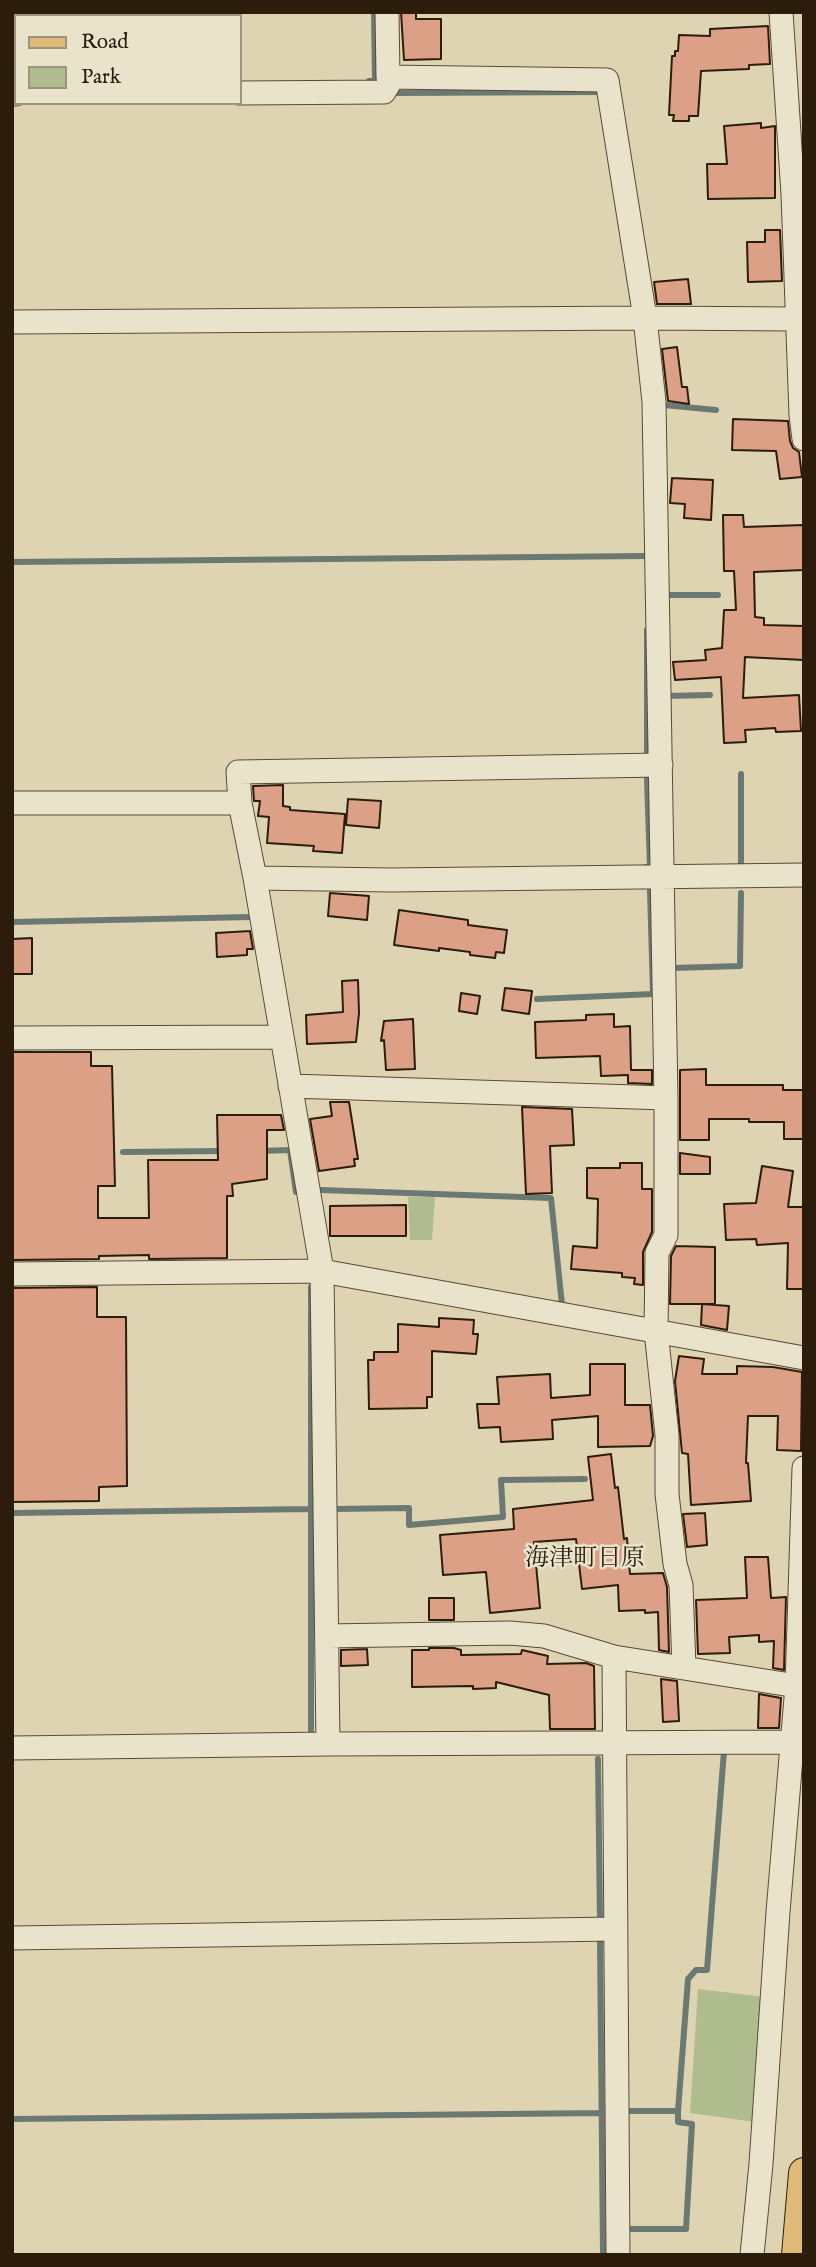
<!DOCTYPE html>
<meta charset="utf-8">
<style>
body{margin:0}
#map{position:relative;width:816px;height:2267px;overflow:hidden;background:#dfd4b1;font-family:"IM FELL English",serif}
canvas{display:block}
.frame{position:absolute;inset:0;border:14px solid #2c1c0c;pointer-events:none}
.legend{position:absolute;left:14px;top:14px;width:228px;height:91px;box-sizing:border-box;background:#eae3cc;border:2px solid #9e937f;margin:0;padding:9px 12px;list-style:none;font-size:21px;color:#2c1c0c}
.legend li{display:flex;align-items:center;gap:14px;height:35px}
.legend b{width:35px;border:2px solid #9e937f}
</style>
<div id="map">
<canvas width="816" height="2267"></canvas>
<div class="frame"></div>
<ul class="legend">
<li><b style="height:9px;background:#e0ba78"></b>Road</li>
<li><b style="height:19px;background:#afbd8e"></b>Park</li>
</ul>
</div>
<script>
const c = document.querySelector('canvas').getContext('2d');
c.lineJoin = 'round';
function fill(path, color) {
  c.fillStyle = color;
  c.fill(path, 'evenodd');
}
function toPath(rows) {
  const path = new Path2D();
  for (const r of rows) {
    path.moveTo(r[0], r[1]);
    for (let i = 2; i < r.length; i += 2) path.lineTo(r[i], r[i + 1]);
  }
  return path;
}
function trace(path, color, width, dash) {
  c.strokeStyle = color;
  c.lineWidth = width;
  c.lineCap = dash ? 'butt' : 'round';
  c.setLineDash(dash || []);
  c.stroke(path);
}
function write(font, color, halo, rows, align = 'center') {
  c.font = font + ' "IM FELL English","Noto Serif JP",serif';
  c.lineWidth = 5;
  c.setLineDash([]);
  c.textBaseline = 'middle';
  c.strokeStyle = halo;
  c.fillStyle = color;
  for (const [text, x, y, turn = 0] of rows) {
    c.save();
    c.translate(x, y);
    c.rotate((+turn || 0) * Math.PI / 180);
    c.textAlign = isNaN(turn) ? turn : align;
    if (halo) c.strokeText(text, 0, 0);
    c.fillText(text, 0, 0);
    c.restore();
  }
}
fill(toPath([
 [408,1197,435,1197,432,1240,410,1240],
 [698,1989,766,1997,755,2122,690,2113]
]), '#afbd8e');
trace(toPath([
 [369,81,375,81,374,12],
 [395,93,603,92],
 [664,405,716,410],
 [12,562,646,556],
 [667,595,718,595],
 [647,630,647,760],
 [667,696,710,695],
 [646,867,650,867,647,779],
 [741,867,741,774],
 [12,922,251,917],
 [673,968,740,966,741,893],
 [537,999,653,994,650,891],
 [260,1151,290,1150,296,1192],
 [123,1152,225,1151],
 [321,1190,551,1198,562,1305,565,1305],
 [311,1287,311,1730],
 [333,1509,409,1508,409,1525,503,1517,501,1480,585,1479],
 [12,1513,311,1509],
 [598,1923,600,1923,598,1759],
 [600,1941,603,2255],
 [626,2111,678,2111,688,1979,696,1970,707,1970,724,1751],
 [12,2119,602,2113],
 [628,2229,686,2229,692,2124,678,2122,678,2111]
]), '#6c7872', 6);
const building = toPath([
 [401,12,416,12,416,19,441,19,441,59,404,60,401,12],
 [768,26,770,64,749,65,749,69,701,71,698,116,689,116,689,121,673,121,674,115,669,115,672,56,675,56,675,51,678,51,679,35,710,36,710,29,768,26],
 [761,123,761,128,775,126,775,198,708,199,707,164,727,164,724,126,761,123],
 [765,230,780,230,782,281,748,282,747,242,765,242,765,230],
 [688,279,691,304,657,304,654,282,688,279],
 [677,347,682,387,687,387,689,404,668,401,662,349,677,347],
 [733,419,788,421,790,441,793,448,799,452,802,477,780,479,776,451,732,450,733,419],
 [672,478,713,480,711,520,684,518,685,504,670,503,672,478],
 [723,515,743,515,744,527,804,525,804,570,754,572,755,617,764,618,764,625,804,626,804,660,745,657,743,698,799,695,801,731,776,732,775,728,745,730,746,742,724,743,721,677,675,680,673,662,706,660,705,650,722,648,724,610,736,610,734,571,724,571,723,515],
 [283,785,283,806,290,807,290,810,345,814,342,853,313,851,314,846,267,843,269,817,258,816,260,801,254,801,253,786,283,785],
 [348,799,381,801,379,828,346,825,348,799],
 [330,893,369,896,367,920,328,916,330,893],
 [399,910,468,920,468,925,507,930,504,953,496,952,495,958,470,955,470,952,439,948,439,951,394,945,399,910],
 [250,931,253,949,247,949,247,955,217,957,216,933,250,931],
 [32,938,32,974,12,974,12,939,32,938],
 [358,980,359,1013,356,1042,307,1044,306,1015,343,1012,342,981,358,980],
 [505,988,532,991,529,1014,502,1010,505,988],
 [461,993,480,996,477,1014,459,1011,461,993],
 [614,1014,614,1027,630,1026,631,1070,652,1070,652,1084,628,1083,628,1075,601,1076,600,1056,536,1058,535,1022,586,1020,586,1015,614,1014],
 [413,1019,415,1069,386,1070,384,1040,381,1041,384,1021,413,1019],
 [12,1052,91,1052,91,1066,112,1066,115,1186,98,1186,98,1218,149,1218,148,1160,218,1160,217,1115,281,1115,284,1130,267,1130,267,1179,232,1184,233,1196,227,1196,227,1258,149,1259,149,1255,99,1256,99,1259,12,1260,12,1052],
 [706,1069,706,1085,783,1085,783,1090,804,1090,804,1139,784,1139,784,1122,749,1122,749,1119,709,1119,709,1140,680,1140,680,1070,706,1069],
 [330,1102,349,1102,358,1159,354,1159,355,1166,319,1171,310,1119,332,1116,330,1102],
 [522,1107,572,1109,574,1145,550,1146,552,1193,526,1194,522,1107],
 [680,1153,710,1157,710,1174,680,1174,680,1153],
 [620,1163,642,1163,642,1189,652,1189,652,1232,643,1252,643,1285,634,1284,635,1278,622,1277,622,1273,571,1269,573,1246,597,1248,598,1199,587,1198,587,1168,620,1168,620,1163],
 [762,1166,793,1171,788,1207,804,1207,804,1289,787,1289,788,1243,757,1245,756,1239,726,1240,724,1204,756,1203,762,1166],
 [406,1205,406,1236,330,1236,330,1206,406,1205],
 [676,1246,715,1247,715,1304,670,1304,671,1256,676,1246],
 [97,1287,97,1317,126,1317,127,1486,99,1487,99,1501,12,1502,12,1288,97,1287],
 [702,1304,729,1306,727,1330,701,1325,702,1304],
 [439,1318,474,1320,473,1334,478,1334,476,1354,432,1351,432,1397,427,1397,427,1408,369,1409,368,1360,374,1360,374,1352,398,1352,398,1324,439,1327,439,1318],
 [679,1356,704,1359,702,1374,737,1374,737,1366,773,1367,802,1372,801,1451,777,1450,778,1416,748,1416,746,1463,748,1463,751,1501,691,1505,688,1454,682,1453,675,1381,679,1356],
 [590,1364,625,1364,625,1405,650,1405,653,1436,650,1446,598,1447,598,1416,552,1420,553,1439,501,1442,500,1427,479,1428,477,1404,499,1404,497,1377,550,1374,551,1398,590,1395,590,1364],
 [611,1454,615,1488,618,1487,624,1539,627,1538,630,1574,663,1573,667,1587,669,1652,659,1650,658,1612,645,1613,645,1610,619,1611,618,1585,582,1589,576,1539,534,1542,540,1608,490,1613,486,1572,443,1575,440,1535,514,1529,513,1509,593,1500,588,1457,611,1454],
 [705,1513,707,1545,687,1547,683,1514,705,1513],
 [745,1557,768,1557,771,1598,786,1597,784,1670,773,1668,774,1641,759,1642,759,1635,729,1637,730,1653,698,1654,696,1600,747,1598,745,1557],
 [429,1598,454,1598,454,1620,429,1620,429,1598],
 [429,1648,454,1648,461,1650,461,1655,521,1654,522,1650,548,1656,547,1664,586,1663,594,1666,595,1729,550,1729,549,1695,496,1682,496,1688,473,1689,473,1686,412,1687,412,1650,429,1650,429,1648],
 [367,1649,368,1665,341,1666,341,1650,367,1649],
 [661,1679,677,1681,679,1721,663,1722,661,1679],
 [759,1694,781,1698,779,1728,758,1728,759,1694]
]);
fill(building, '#dca087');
trace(building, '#2c1c0c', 2);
const minor = toPath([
 [387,12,388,77,607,80,645,318,654,402,666,1098,666,1235,657,1253,656,1331,667,1435,667,1494,675,1564,681,1585,684,1667],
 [781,12,793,194,801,415,804,439],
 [240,93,384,92,393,77],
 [12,94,16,94],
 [12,322,645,318,797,319],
 [12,803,240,803,255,878,322,1271,328,1744],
 [240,803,238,772,661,765],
 [255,878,392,880,804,875],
 [12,1038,282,1037],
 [290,1086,666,1098],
 [12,1274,322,1271,804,1358],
 [327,1636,510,1633,544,1636,614,1657,797,1686],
 [614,1657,618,2255],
 [12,1748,328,1744,793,1742],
 [12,1938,614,1929],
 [752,2255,761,2164,778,1912,797,1686,804,1468]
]);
const major = toPath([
 [797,2255,804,2173]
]);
trace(minor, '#594a35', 25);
trace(major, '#2c1c0c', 32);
trace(minor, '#eae3cc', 23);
trace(major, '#e0ba78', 30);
write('24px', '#2c1c0c', '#eae3cc', [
 ["海津町日原",585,1560]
]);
</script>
